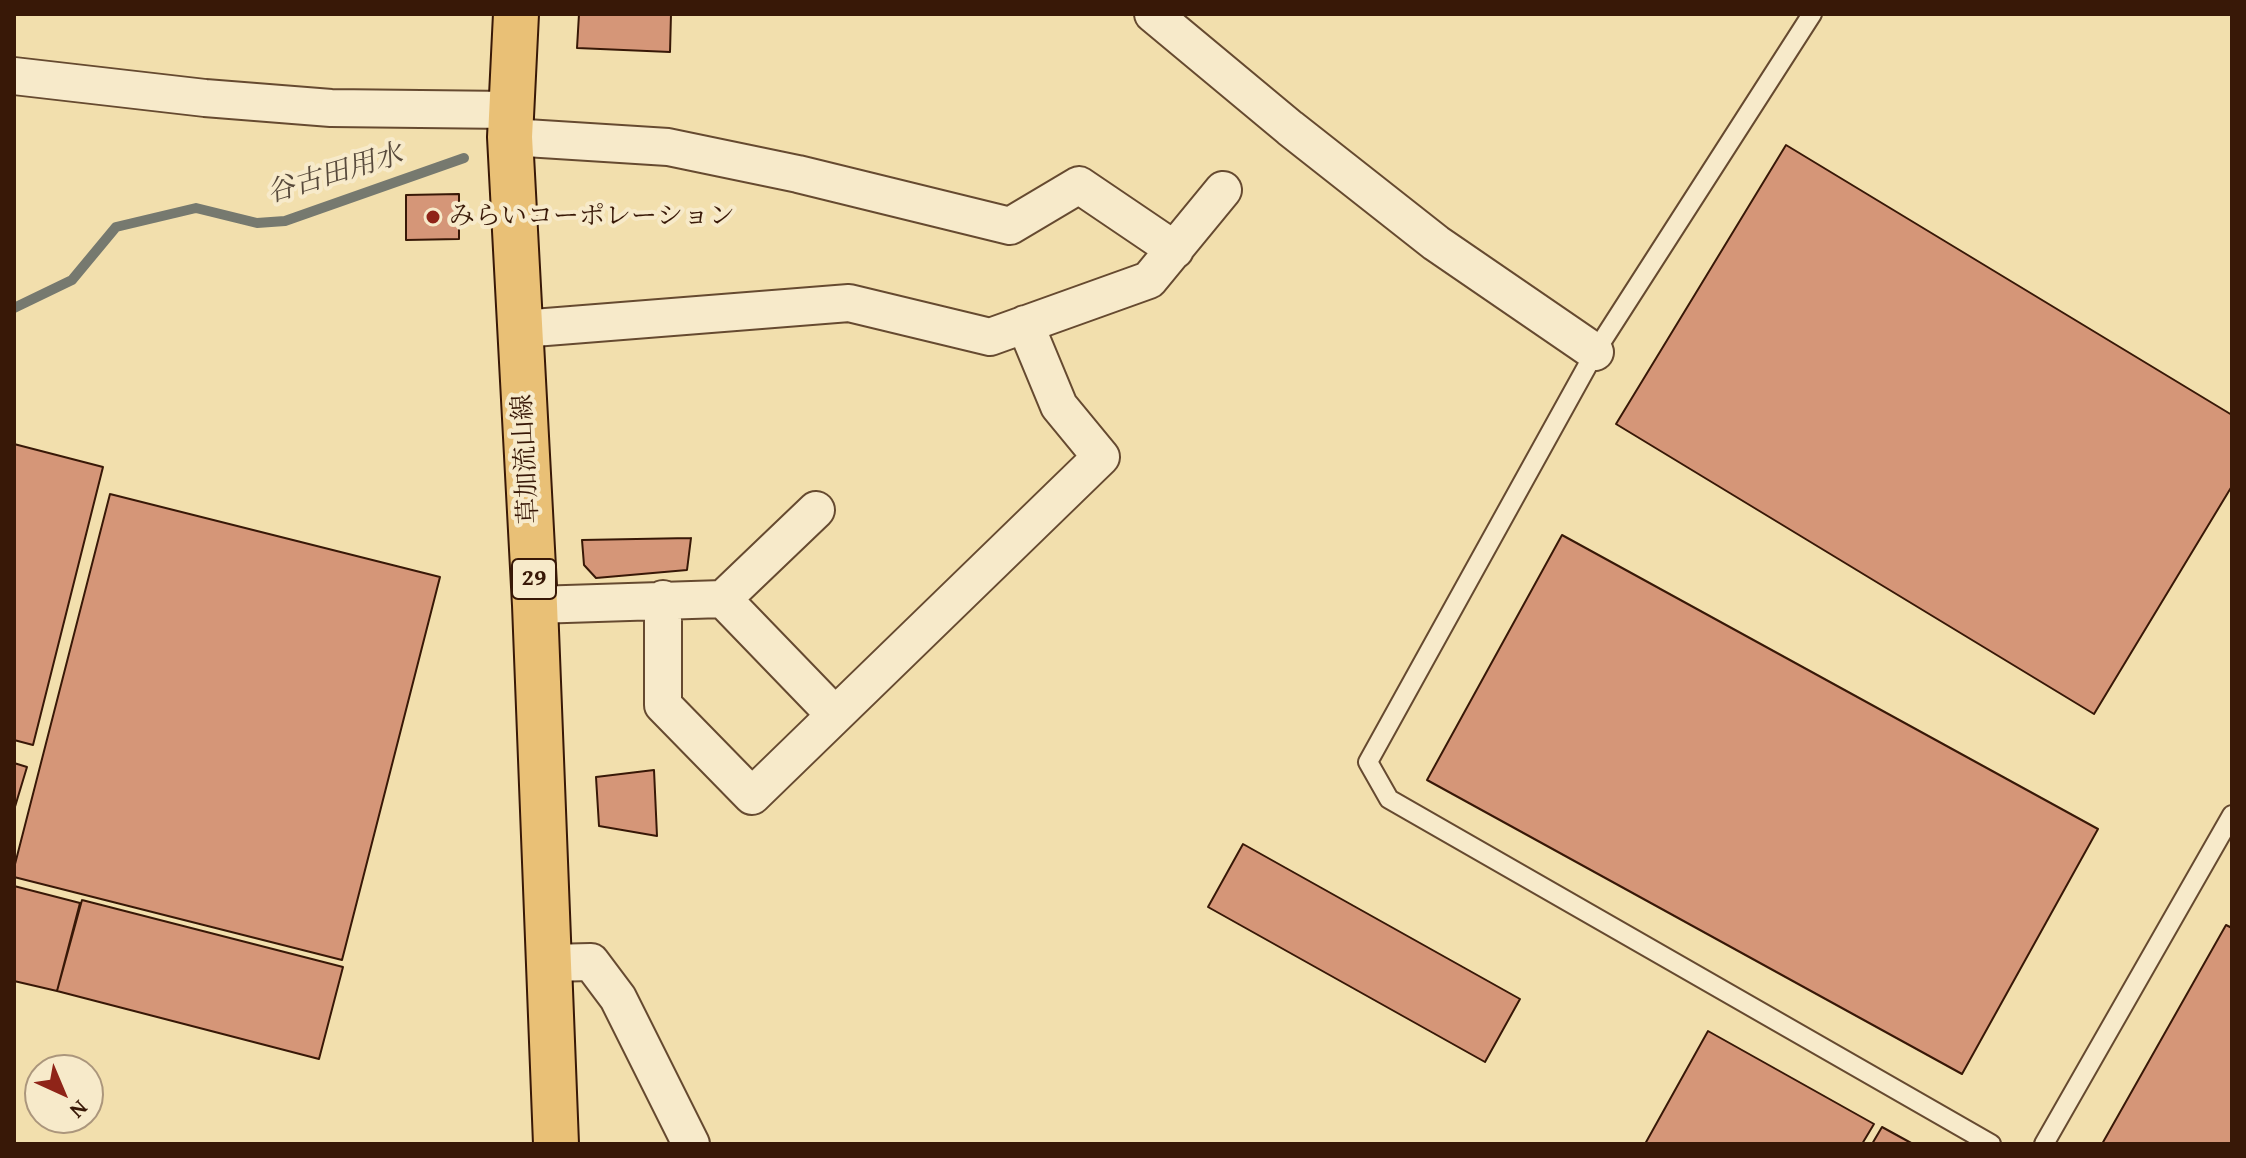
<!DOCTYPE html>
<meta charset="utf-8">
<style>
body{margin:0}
#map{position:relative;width:2246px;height:1158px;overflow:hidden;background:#f2dfad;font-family:"Gentium Book Plus",serif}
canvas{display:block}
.frame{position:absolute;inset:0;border:16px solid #381807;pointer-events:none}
.north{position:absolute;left:24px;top:1054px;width:80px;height:80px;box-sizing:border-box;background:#f7eaca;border:2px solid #ab967c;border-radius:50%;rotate:136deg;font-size:22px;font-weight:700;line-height:32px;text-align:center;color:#381807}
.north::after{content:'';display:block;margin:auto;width:28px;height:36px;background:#8f2418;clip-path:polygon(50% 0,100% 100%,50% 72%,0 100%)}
</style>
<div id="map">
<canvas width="2246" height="1158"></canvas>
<div class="frame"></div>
<div class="north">N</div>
</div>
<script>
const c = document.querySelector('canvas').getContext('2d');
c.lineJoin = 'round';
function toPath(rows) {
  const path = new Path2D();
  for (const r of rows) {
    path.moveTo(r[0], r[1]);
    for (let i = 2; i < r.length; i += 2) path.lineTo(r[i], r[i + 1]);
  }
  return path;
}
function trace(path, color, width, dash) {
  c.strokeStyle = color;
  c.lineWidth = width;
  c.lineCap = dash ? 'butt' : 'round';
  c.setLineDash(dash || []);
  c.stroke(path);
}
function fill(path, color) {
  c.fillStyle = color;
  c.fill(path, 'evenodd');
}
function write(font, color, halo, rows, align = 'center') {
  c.font = font + ' "Gentium Book Plus","Noto Serif JP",serif';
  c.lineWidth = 8;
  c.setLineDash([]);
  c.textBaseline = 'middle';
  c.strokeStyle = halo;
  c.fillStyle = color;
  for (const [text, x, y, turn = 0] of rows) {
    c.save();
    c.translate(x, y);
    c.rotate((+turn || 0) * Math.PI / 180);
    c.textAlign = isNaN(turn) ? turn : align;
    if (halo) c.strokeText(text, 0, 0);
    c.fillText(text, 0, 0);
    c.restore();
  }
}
trace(toPath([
 [14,308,72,280,116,227,196,208,257,223,285,221,464,158]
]), '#76796f', 10);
const building = toPath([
 [579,14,671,14,670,52,577,48,579,14],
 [1786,145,2232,415,2232,486,2094,714,1616,424,1786,145],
 [459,194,459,239,406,240,406,195,459,194],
 [14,444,103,467,33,745,14,740,14,444],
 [110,494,440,577,342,960,14,877,14,868,110,494],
 [1562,535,2098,829,1962,1074,1427,780,1562,535],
 [691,538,687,570,596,578,584,565,582,540,691,538],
 [14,763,27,767,14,810,14,763],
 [654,770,657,836,599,826,596,777,654,770],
 [1243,844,1520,999,1485,1062,1208,907,1243,844],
 [14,886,80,903,57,991,14,981,14,886],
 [82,900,343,967,319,1059,57,991,82,900],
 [2226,925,2232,928,2232,1144,2102,1144,2226,925],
 [1708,1031,1874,1124,1862,1144,1645,1144,1708,1031],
 [1882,1127,1913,1144,1872,1144,1882,1127]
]);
fill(building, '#d59678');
trace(building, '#381807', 2);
const service = toPath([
 [1812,14,1595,352,1368,762,1389,799,1991,1144],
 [2044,1144,2232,815]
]);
const minor = toPath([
 [1153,14,1290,128,1436,243,1595,352],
 [14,76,205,98,331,108,510,110],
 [510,137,668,147,798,174,1010,226,1079,185,1175,250],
 [521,329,849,303,990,337,1149,280,1223,190],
 [663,599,663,705,752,796,1101,457,1059,406,1025,324],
 [723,599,835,715],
 [535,605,723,599,816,510],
 [549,963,591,962,618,998,691,1144]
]);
const primary = toPath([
 [516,14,510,137,535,605,556,1144]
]);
trace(service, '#664a30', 22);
trace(minor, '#664a30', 40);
trace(primary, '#381807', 48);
trace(service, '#f7eaca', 18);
trace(minor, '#f7eaca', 36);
trace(primary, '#e9c076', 44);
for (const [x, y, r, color] of [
 [433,217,8,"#8f2418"]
]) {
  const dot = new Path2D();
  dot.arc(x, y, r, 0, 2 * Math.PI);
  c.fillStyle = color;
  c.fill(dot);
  trace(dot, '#f7eaca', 3);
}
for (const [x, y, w] of [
 [534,579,44]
]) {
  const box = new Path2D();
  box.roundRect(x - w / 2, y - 20, w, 40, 6);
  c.fillStyle = '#f7eaca';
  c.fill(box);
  trace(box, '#381807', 2);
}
write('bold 24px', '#381807', null, [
 ["29",534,579]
]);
write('26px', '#381807', '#f7eaca', [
 ["みらいコーポレーション",449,217]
], 'left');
write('26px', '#381807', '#f7eaca', [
 ["草加流山線",527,459,-93]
]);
write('italic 28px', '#57493b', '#f7eaca', [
 ["谷古田用水",335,175,-17]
]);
</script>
